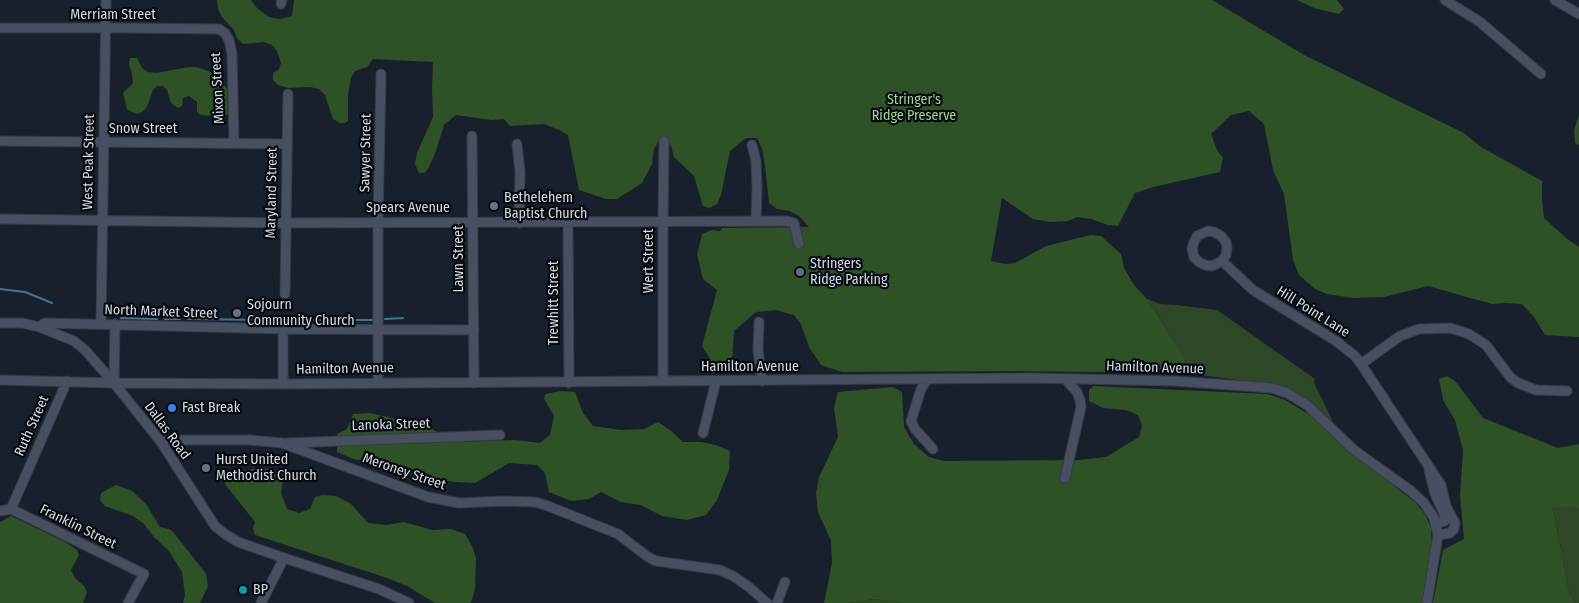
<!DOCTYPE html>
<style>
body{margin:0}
canvas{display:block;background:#18202e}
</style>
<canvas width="1579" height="603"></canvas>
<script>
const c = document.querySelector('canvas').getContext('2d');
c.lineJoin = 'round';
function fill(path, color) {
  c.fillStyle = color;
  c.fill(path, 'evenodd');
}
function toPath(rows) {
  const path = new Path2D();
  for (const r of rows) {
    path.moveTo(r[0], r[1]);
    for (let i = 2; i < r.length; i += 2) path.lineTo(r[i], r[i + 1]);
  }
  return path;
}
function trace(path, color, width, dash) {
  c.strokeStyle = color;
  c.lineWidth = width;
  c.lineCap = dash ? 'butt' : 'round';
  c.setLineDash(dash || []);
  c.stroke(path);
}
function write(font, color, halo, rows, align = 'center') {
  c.font = font + ' "Fira Sans Condensed",sans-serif';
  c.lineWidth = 4.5;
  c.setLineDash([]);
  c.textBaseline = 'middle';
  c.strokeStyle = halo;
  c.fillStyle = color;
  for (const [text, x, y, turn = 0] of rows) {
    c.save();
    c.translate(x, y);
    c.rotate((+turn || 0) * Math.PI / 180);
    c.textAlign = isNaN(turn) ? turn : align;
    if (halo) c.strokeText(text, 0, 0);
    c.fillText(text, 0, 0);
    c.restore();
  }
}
fill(toPath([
 [1147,299,1160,304,1176,305,1217,310,1315,379,1314,383,1333,422,1305,398,1293,391,1277,385,1185,373,1187,365,1172,338],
 [1553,506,1579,508,1579,603,1575,603,1569,592],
 [874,599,901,602,902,603,848,603]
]), '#2e4827');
fill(toPath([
 [217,0,251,0,257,8,269,17,280,19,292,16,294,0,1212,0,1306,56,1464,133,1481,147,1542,181,1542,200,1544,218,1566,238,1579,247,1579,337,1545,335,1534,317,1522,304,1505,303,1492,304,1428,286,1384,297,1353,298,1327,294,1315,289,1299,275,1293,260,1284,194,1273,170,1264,124,1249,111,1231,115,1211,134,1217,150,1223,158,1220,172,1153,187,1135,193,1118,226,1108,225,1091,219,1077,217,1068,221,1050,222,1033,219,1002,198,991,261,1005,264,1015,263,1046,246,1091,235,1101,236,1121,254,1124,268,1134,285,1147,299,1182,354,1187,365,1185,373,1014,371,842,372,821,365,809,347,801,324,794,315,776,310,756,312,734,331,732,364,726,369,712,362,702,346,717,290,703,279,697,255,702,234,712,230,721,231,722,228,809,227,800,217,790,211,777,209,769,203,765,166,762,149,757,138,746,138,730,151,721,195,717,204,709,208,703,206,694,176,674,157,671,146,667,139,661,137,654,149,652,164,642,183,617,199,606,199,579,190,568,135,559,130,544,124,510,126,504,119,491,120,456,115,444,125,436,151,429,167,425,173,419,173,415,164,417,153,433,117,432,89,433,62,373,59,367,67,355,71,351,78,348,94,348,121,345,123,340,123,333,119,325,95,319,89,310,87,288,88,278,85,273,80,273,73,279,69,281,63,277,51,272,45,264,42,243,44,237,38,234,30,222,17,218,9],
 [1297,0,1337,0,1344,9,1339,14,1314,8],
 [130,58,137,58,142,68,148,72,157,73,188,67,197,67,219,75,223,84,227,89,228,114,223,116,201,115,197,112,197,102,189,96,183,98,182,106,178,108,171,103,167,90,163,86,157,86,153,90,147,107,142,112,137,114,130,111,127,109,123,93,133,83,132,74,129,64],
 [1579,115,1579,145,1575,143,1574,130],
 [1447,376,1456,382,1483,418,1558,448,1579,444,1579,508,1553,507,1569,592,1575,603,1433,603,1443,550,1464,539,1460,495,1463,450,1455,420,1443,400,1439,379],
 [1093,386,1267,394,1285,400,1310,415,1344,447,1416,503,1426,516,1431,528,1432,545,1422,603,902,603,901,602,874,599,848,603,824,603,832,563,831,541,818,512,816,493,819,477,838,437,834,407,838,392,893,387,902,392,904,427,914,444,929,457,944,461,1079,460,1106,457,1139,437,1142,426,1138,415,1126,410,1103,408,1089,401,1089,390],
 [561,391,575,392,583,413,593,426,621,430,644,429,658,422,670,430,683,442,701,442,716,445,730,451,729,470,717,500,706,515,687,520,662,516,641,505,621,502,601,492,589,499,571,501,549,492,545,473,537,465,509,463,475,483,456,482,426,478,384,465,353,459,337,452,337,434,347,429,353,414,370,413,428,427,457,442,515,440,540,443,550,435,554,416,544,399,545,394],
 [263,468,284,474,281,493,287,509,299,513,310,509,315,497,322,495,336,496,351,504,368,523,387,525,404,522,432,530,451,529,465,534,472,546,476,558,475,589,472,600,470,603,435,603,407,586,387,578,255,535,253,529,255,522,225,484,224,473],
 [116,485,132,491,146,504,160,527,169,529,174,533,206,574,208,586,200,603,183,603,185,595,182,572,169,551,154,537,144,524,133,516,105,506,100,500,101,493],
 [11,516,65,542,77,550,79,555,71,570,75,578,84,586,87,592,83,603,0,603,0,522]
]), '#2f5126');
trace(toPath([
 [0,289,25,292,52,303],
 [121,318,157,319],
 [165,319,180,319],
 [188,319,272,320],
 [385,319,403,318],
 [280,320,373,320]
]), '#40758b', 2);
const minor = toPath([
 [1445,0,1480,22,1541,74],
 [1555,0,1579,14],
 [281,4,282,0],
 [0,28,128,28,219,29,225,33,229,40,232,54,234,143],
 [472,136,474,383],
 [0,141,287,144],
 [517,144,520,172,519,223],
 [752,145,756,161,757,187,756,221],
 [0,219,285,223,787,221,794,223,799,244],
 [568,223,569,383],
 [1222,261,1226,255,1227,248,1226,242,1221,236,1214,232,1208,231,1197,236,1194,242,1192,248,1194,257,1199,262,1205,265,1212,266,1222,261,1253,290,1336,341,1355,356,1361,364,1441,485,1446,506,1455,523,1454,529,1450,533,1438,535],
 [285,294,288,94],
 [759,322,758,350,762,381],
 [0,323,22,323,39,327,74,341,85,350,114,383,161,442,215,526,225,534,238,542,284,558,379,589,409,603],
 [101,324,106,0],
 [39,327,45,323,283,329,474,330],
 [1361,364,1400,336,1419,329,1450,328,1469,334,1486,345,1510,377,1518,383,1536,390,1567,391],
 [0,380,114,383,283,384,1031,378,1174,381,1272,388,1287,393,1307,405,1354,450,1411,491,1424,503,1434,518,1438,535,1427,603],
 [927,380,921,389,911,421,915,429,933,449],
 [663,381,663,221,664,141],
 [378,382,378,222,381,74],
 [114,383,115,324],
 [283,384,283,329],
 [703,433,716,381],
 [161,442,170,440,250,440,282,443,428,497,459,503,503,501,535,502,548,506,618,534,648,557,656,561,720,570,733,576,749,587,767,603],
 [287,443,500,435],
 [1429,470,1435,494,1446,518,1445,521,1435,524],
 [1065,478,1081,407,1080,400,1077,392,1066,380],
 [11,509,67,381],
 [0,511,11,509,144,574,128,603],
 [261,603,284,558],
 [777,603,785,582]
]);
trace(minor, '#363b48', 11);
trace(minor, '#474f60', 9);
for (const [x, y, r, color] of [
 [494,206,5,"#6b7280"],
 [800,272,5,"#5c6f8a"],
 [237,313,5,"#6b7280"],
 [172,408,5,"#3f7fe0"],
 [206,468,5,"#6b7280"],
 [243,590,5,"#0f9aa8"]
]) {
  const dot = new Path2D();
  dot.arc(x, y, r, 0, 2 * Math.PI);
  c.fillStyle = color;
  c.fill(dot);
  trace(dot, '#070a10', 2);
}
write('14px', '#d5dbe5', '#070a10', [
 ["Merriam Street",113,15],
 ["Mixon Street",218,88,-93],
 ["Snow Street",143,129],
 ["Sawyer Street",366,153,-89],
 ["West Peak Street",89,162,-89],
 ["Maryland Street",272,193,-89],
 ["Spears Avenue",408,208],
 ["Lawn Street",459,259,-90],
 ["Wert Street",649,261,-90],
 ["Trewhitt Street",554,303,-90],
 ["North Market Street",161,312,2],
 ["Hill Point Lane",1313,312,32],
 ["Hamilton Avenue",750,367],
 ["Hamilton Avenue",1155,368,2],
 ["Hamilton Avenue",345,369,-1],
 ["Lanoka Street",391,425,-2],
 ["Ruth Street",32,426,-66],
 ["Dallas Road",167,431,54],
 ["Meroney Street",404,472,19],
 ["Franklin Street",78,527,26]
]);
write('14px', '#a0d692', '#070a10', [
 ["Stringer's",914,100],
 ["Ridge Preserve",914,116]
]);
write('14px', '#d5dbe5', '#070a10', [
 ["Bethelehem",504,198],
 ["Baptist Church",504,214],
 ["Stringers",810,264],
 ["Ridge Parking",810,280],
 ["Sojourn",247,305],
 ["Community Church",247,321],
 ["Fast Break",182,408],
 ["Hurst United",216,460],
 ["Methodist Church",216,476],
 ["BP",253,590]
], 'left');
</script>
